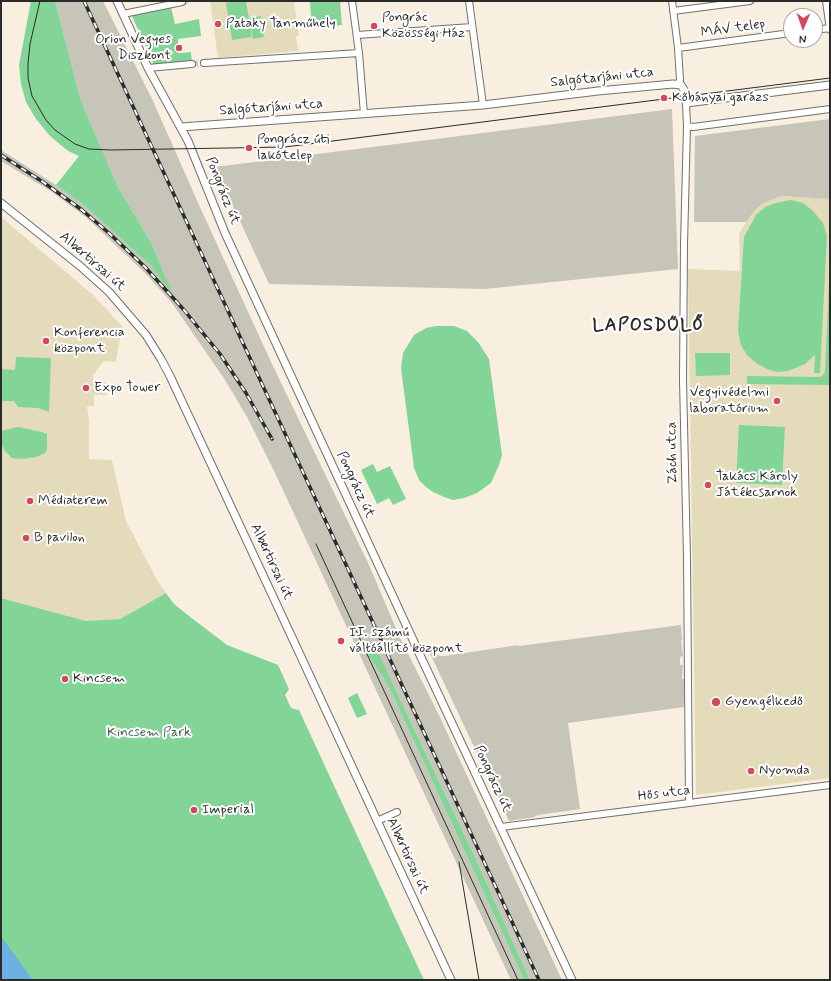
<!DOCTYPE html>
<meta charset="utf-8">
<style>
body{margin:0}
#map{position:relative;width:831px;height:981px;overflow:hidden;background:#f9efe1;font-family:Mynerve,sans-serif}
canvas{display:block}
.frame{position:absolute;inset:0;border:2px solid #2b2b2b;pointer-events:none}
.north{position:absolute;left:783px;top:8px;width:40px;height:40px;box-sizing:border-box;background:#fff;border:1px solid #aaa;border-radius:50%;rotate:182deg;font-size:11px;font-weight:700;line-height:16px;text-align:center;color:#2b2b2b}
.north::after{content:'';display:block;margin:auto;width:14px;height:18px;background:#d1495b;clip-path:polygon(50% 0,100% 100%,50% 72%,0 100%)}
</style>
<div id="map">
<canvas width="831" height="981"></canvas>
<div class="frame"></div>
<div class="north">N</div>
</div>
<script>
const c = document.querySelector('canvas').getContext('2d');
c.lineJoin = 'round';
function fill(path, color) {
  c.fillStyle = color;
  c.fill(path, 'evenodd');
}
function toPath(rows) {
  const path = new Path2D();
  for (const r of rows) {
    path.moveTo(r[0], r[1]);
    for (let i = 2; i < r.length; i += 2) path.lineTo(r[i], r[i + 1]);
  }
  return path;
}
function trace(path, color, width, dash) {
  c.strokeStyle = color;
  c.lineWidth = width;
  c.lineCap = dash ? 'butt' : 'round';
  c.setLineDash(dash || []);
  c.stroke(path);
}
function write(font, color, halo, rows, align = 'center') {
  c.font = font + ' Mynerve,sans-serif';
  c.lineWidth = 4;
  c.setLineDash([]);
  c.textBaseline = 'middle';
  c.strokeStyle = halo;
  c.fillStyle = color;
  for (const [text, x, y, turn = 0] of rows) {
    c.save();
    c.translate(x, y);
    c.rotate((+turn || 0) * Math.PI / 180);
    c.textAlign = isNaN(turn) ? turn : align;
    if (halo) c.strokeText(text, 0, 0);
    c.fillText(text, 0, 0);
    c.restore();
  }
}
fill(toPath([
 [210,1,294,1,299,36,296,36,298,51,218,58],
 [830,171,830,778,696,795,688,269,740,271,739,234,746,222,756,209,764,203,781,196,816,198],
 [1,217,92,294,122,326,116,362,104,361,93,375,93,382,106,382,106,395,94,395,94,406,87,406,89,422,89,459,112,460,126,521,157,580,166,593,120,619,86,621,1,598]
]), '#e3dbba');
fill(toPath([
 [55,1,103,1,153,101,199,205,271,362,369,565,400,638,438,713,562,980,530,980,473,853,393,684,364,649,388,685,524,980,511,980,275,473,247,417,225,380,172,303,146,274,87,218,52,192,1,161,1,150,56,185,85,206,151,266,172,293,152,244,118,187,81,101],
 [672,109,678,269,485,289,269,284,215,167],
 [830,119,830,199,781,196,764,203,756,209,746,222,694,222,695,136],
 [681,625,682,640,681,640,683,656,680,657,680,665,683,665,682,679,684,679,684,707,568,723,580,809,539,815,535,816,535,817,509,821,428,649,440,656,444,656,519,645,519,646]
]), '#c6c5b8');
fill(toPath([
 [31,1,55,1,81,101,118,187,152,244,173,295,151,266,85,206,56,185,79,156,68,151,50,136,36,119,26,102,21,84,19,65],
 [237,1,246,1,252,37,232,40,226,3],
 [316,1,340,1,342,25,312,28,310,2],
 [171,7,175,24,199,19,201,36,178,39,179,53,191,52,192,63,155,67,131,14],
 [261,16,264,37,253,39,250,18],
 [791,200,803,203,813,211,823,223,827,236,820,373,814,373,815,355,805,364,788,371,777,372,767,369,756,363,747,355,741,345,738,332,744,237,756,215,765,207,776,203],
 [830,263,829,385,747,384,747,376,820,377,823,375,825,372],
 [436,326,454,326,467,331,478,342,489,359,502,455,499,465,491,483,477,493,464,498,453,500,444,497,433,492,425,486,419,480,414,468,401,368,403,353,414,335,426,328],
 [730,353,730,375,696,376,695,353],
 [16,357,51,358,49,412,38,408,18,407,14,401,1,401,1,369,15,370],
 [739,425,785,427,782,485,736,483],
 [18,427,42,432,47,434,47,450,45,453,36,457,22,459,12,458,4,450,1,441,1,431],
 [373,464,377,472,390,466,406,499,393,505,389,498,377,504,361,470],
 [166,593,174,604,189,616,227,645,278,665,289,689,285,695,291,708,299,710,424,980,1,980,1,598,86,621,120,619],
 [374,644,473,853,530,980,524,980,388,685,364,649],
 [357,693,367,714,357,718,348,698]
]), '#82d597');
fill(toPath([
 [1,937,3,939,33,980,1,980]
]), '#6db1e2');
trace(toPath([
 [182,2,190,1],
 [192,64,204,63]
]), '#d0c8bd', 6, [6, 3]);
const minor = toPath([
 [352,1,359,53,364,114],
 [469,1,483,105],
 [672,1,678,48,680,80,678,84],
 [826,1,830,30],
 [673,11,750,1],
 [123,14,182,2],
 [815,30,830,28],
 [357,35,472,27],
 [678,48,791,33],
 [204,63,359,53],
 [148,68,192,64],
 [686,103,687,126,684,244,683,380,687,558,689,802],
 [687,126,693,127,830,109],
 [377,821,397,812],
 [501,827,830,785]
]);
const tertiary = toPath([
 [117,1,148,68,188,141,225,233,420,655,572,980],
 [181,127,483,105,598,91,673,84,681,85,684,90,686,103,830,85],
 [1,203,80,266,109,292,146,335,161,359,170,376,296,646,451,980]
]);
trace(minor, '#73706b', 8);
trace(tertiary, '#73706b', 9);
trace(minor, '#fff', 6);
trace(tertiary, '#fff', 7);
trace(toPath([
 [40,1,30,44,28,64,28,78,32,96,46,120,55,130,75,144,89,149,111,150,285,147,830,78],
 [316,544,518,980],
 [459,862,479,980]
]), '#2b2b2b', 1);
const rail = toPath([
 [84,1,539,980],
 [1,155,43,182,82,210,110,234,145,267,184,310,220,354,246,393,272,439]
]);
trace(rail, '#2b2b2b', 3.5);
trace(rail, '#fff', 2, [6]);
for (const [x, y, r, color] of [
 [218,24,4,"#d1495b"],
 [374,26,4,"#d1495b"],
 [179,48,4,"#d1495b"],
 [664,98,4,"#d1495b"],
 [249,148,4,"#d1495b"],
 [46,341,4,"#d1495b"],
 [86,388,4,"#d1495b"],
 [777,401,4,"#d1495b"],
 [708,485,4,"#d1495b"],
 [30,501,4,"#d1495b"],
 [26,538,4,"#d1495b"],
 [341,641,4,"#d1495b"],
 [65,679,4,"#d1495b"],
 [716,702,5,"#d1495b"],
 [751,771,4,"#d1495b"],
 [194,810,4,"#d1495b"]
]) {
  const dot = new Path2D();
  dot.arc(x, y, r, 0, 2 * Math.PI);
  c.fillStyle = color;
  c.fill(dot);
  trace(dot, '#fff', 1.5);
}
write('14px', '#2b2b2b', '#fff', [
 ["Pongrác",382,18],
 ["Közösségi Ház",382,34],
 ["Pataky Tanműhely",226,24],
 ["Orion Vegyes",171,40,"right"],
 ["Diszkont",171,56,"right"],
 ["Kőbányai garázs",672,98],
 ["Pongrácz úti",257,140],
 ["lakótelep",257,156],
 ["Konferencia",54,333],
 ["központ",54,349],
 ["Expo Tower",94,388],
 ["Vegyivédelmi",769,393,"right"],
 ["laboratórium",769,409,"right"],
 ["Takács Károly",716,477],
 ["Játékcsarnok",716,493],
 ["Médiaterem",38,501],
 ["B pavilon",34,538],
 ["II. számú",349,633],
 ["váltóállító központ",349,649],
 ["Kincsem",73,679],
 ["Gyengélkedő",725,702],
 ["Nyomda",759,771],
 ["Imperial",202,810]
], 'left');
write('14px', '#2b2b2b', '#fff', [
 ["MÁV telep",733,29,-8],
 ["Salgótarjáni utca",602,78,-6],
 ["Salgótarjáni utca",271,108,-4],
 ["Pongrácz út",222,191,68],
 ["Albertirsai út",92,262,41],
 ["Zách utca",673,453,-91],
 ["Pongrácz út",355,485,65],
 ["Albertirsai út",271,562,65],
 ["Pongrácz út",492,779,65],
 ["Hős utca",664,794,-7],
 ["Albertirsai út",407,856,65]
]);
write('14px', '#455e4b', '#fff', [
 ["Kincsem Park",149,733]
]);
c.letterSpacing = '1px';
write('bold 18px', '#2b2b2b', '#fff', [
 ["LAPOSDŰLŐ",649,326]
]);
c.letterSpacing = '0px';
</script>
